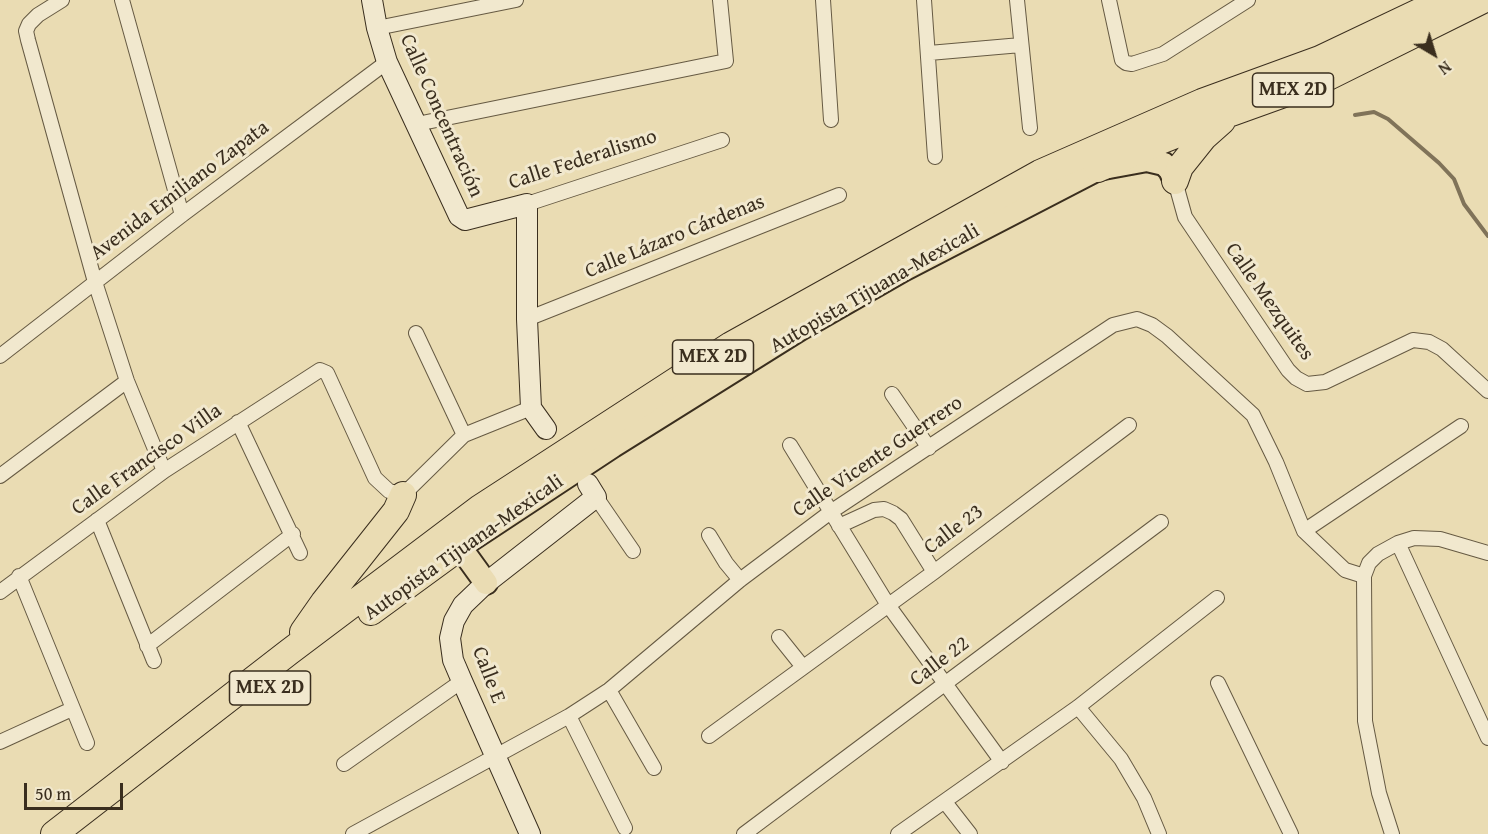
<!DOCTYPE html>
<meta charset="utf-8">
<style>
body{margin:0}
#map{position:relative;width:1488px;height:834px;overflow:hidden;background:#eadcb3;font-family:"Gentium Book Plus",serif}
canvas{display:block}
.north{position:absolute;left:1404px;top:24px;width:60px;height:60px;-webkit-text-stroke:4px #f1e8ce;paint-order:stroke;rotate:142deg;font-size:16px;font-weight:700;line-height:24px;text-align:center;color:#3a2e1e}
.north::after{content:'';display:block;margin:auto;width:21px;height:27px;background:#3a2e1e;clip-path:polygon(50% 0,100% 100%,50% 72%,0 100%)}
.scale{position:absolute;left:24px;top:783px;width:99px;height:27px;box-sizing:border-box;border:3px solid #3a2e1e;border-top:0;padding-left:8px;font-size:18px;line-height:21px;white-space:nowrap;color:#3a2e1e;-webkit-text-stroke:4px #f1e8ce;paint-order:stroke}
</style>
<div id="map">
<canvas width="1488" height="834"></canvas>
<div class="north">N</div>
<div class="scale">50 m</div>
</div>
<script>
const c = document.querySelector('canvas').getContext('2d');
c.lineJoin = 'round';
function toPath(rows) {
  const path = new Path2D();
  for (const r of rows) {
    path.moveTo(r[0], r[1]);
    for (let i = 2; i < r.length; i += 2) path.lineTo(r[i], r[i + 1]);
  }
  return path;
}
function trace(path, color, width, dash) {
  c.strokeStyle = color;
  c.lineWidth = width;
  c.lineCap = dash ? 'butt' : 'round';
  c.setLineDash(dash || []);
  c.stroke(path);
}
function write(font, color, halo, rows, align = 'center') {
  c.font = font + ' "Gentium Book Plus",serif';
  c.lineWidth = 6;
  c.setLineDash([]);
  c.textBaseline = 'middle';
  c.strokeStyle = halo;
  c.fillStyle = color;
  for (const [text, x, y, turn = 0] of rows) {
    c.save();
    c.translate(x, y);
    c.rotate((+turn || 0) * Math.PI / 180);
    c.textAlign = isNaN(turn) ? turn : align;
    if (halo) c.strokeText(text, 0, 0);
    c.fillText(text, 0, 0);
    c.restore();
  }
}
trace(toPath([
 [1355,115,1374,112,1388,119,1439,163,1454,179,1464,204,1488,236]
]), '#807359', 4);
const minor = toPath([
 [62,0,38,15,29,24,26,31,28,40,95,282,127,381,164,471],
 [122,0,182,215],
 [823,0,831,120],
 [924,0,935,157],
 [1017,0,1030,128],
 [1109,0,1122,60,1126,63,1132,64,1163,54,1248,0],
 [377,28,516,0],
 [929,53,1021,45],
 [417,124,726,61,720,0],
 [1175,181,1185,217,1288,370,1296,378,1307,384,1325,382,1413,340,1429,342,1442,349,1488,391],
 [527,204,722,140],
 [527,319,839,195],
 [416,333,464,435],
 [0,356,182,215,387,62],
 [892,394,929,448],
 [238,422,300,553],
 [790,445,888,605,1002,762],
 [0,476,127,381],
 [596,497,633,551],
 [97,520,154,661],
 [839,526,874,510,884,509,893,513,901,519,934,572],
 [1304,531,1461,426],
 [709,535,726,563,740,580],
 [1398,543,1488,738],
 [19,576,87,743],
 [0,592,164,471,320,370,327,373,375,478,389,491,403,495,464,435,531,408],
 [779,637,803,667],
 [147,646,293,534],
 [1218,683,1291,834],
 [609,690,654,768],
 [1078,707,1121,759,1144,798,1159,834],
 [569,716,625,828],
 [709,736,934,572,1129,425],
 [0,742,72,709],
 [344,764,462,681],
 [945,802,970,834],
 [353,834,569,716,609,690,740,580,832,511,1113,325,1137,319,1152,325,1167,336,1253,415,1276,462,1304,531,1345,570,1364,576],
 [744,834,1161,522],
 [898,834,1078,707,1217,598],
 [1392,834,1379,793,1365,721,1364,576,1369,563,1378,554,1398,543,1414,538,1440,539,1488,553]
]);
const secondary = toPath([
 [372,0,377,28,387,62,459,216,465,220,527,204,527,319,531,408,546,429],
 [530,834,462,681,453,660,450,638,454,621,463,605,486,583,596,497,588,484]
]);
const trunk = toPath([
 [486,583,460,547,613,446,800,329,903,270,1098,169,1147,160,1164,164,1170,170,1175,181]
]);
const motorway = toPath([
 [1098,169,1163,140,1231,113,1320,81,1483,0],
 [1175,181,1180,167,1204,137,1222,121],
 [371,612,460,547],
 [303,632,324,602,396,511,403,495],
 [54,834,289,652,480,508,731,345,1040,173,1202,102,1320,59,1444,0]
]);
trace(minor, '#665a43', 16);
trace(secondary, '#3a2e1e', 22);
trace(trunk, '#3a2e1e', 26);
trace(motorway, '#3a2e1e', 28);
trace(minor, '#f1e8ce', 14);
trace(secondary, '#f1e8ce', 20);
trace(trunk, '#eadcb3', 22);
trace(motorway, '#eadcb3', 26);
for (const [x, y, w] of [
 [1293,90,81],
 [713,357,81],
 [270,688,81]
]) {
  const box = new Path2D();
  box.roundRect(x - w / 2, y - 17, w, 34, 4.5);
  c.fillStyle = '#f1e8ce';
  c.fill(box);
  trace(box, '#3a2e1e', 1.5);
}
write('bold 20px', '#3a2e1e', null, [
 ["MEX 2D",1293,90],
 ["MEX 2D",713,357],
 ["MEX 2D",270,688]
]);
write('21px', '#3a2e1e', '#f1e8ce', [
 ["Calle Concentración",441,116,66],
 ["Calle Federalismo",583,160,-18],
 ["Avenida Emiliano Zapata",180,191,-37],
 ["Calle Lázaro Cárdenas",675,237,-22],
 ["Autopista Tijuana-Mexicali",875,289,-30],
 ["Calle Mezquites",1269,302,55],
 ["Calle Vicente Guerrero",878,457,-34],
 ["Calle Francisco Villa",147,460,-35],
 ["Calle 23",954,530,-37],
 ["Autopista Tijuana-Mexicali",464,548,-35],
 ["Calle 22",940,662,-37],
 ["Calle E",488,675,69]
]);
</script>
